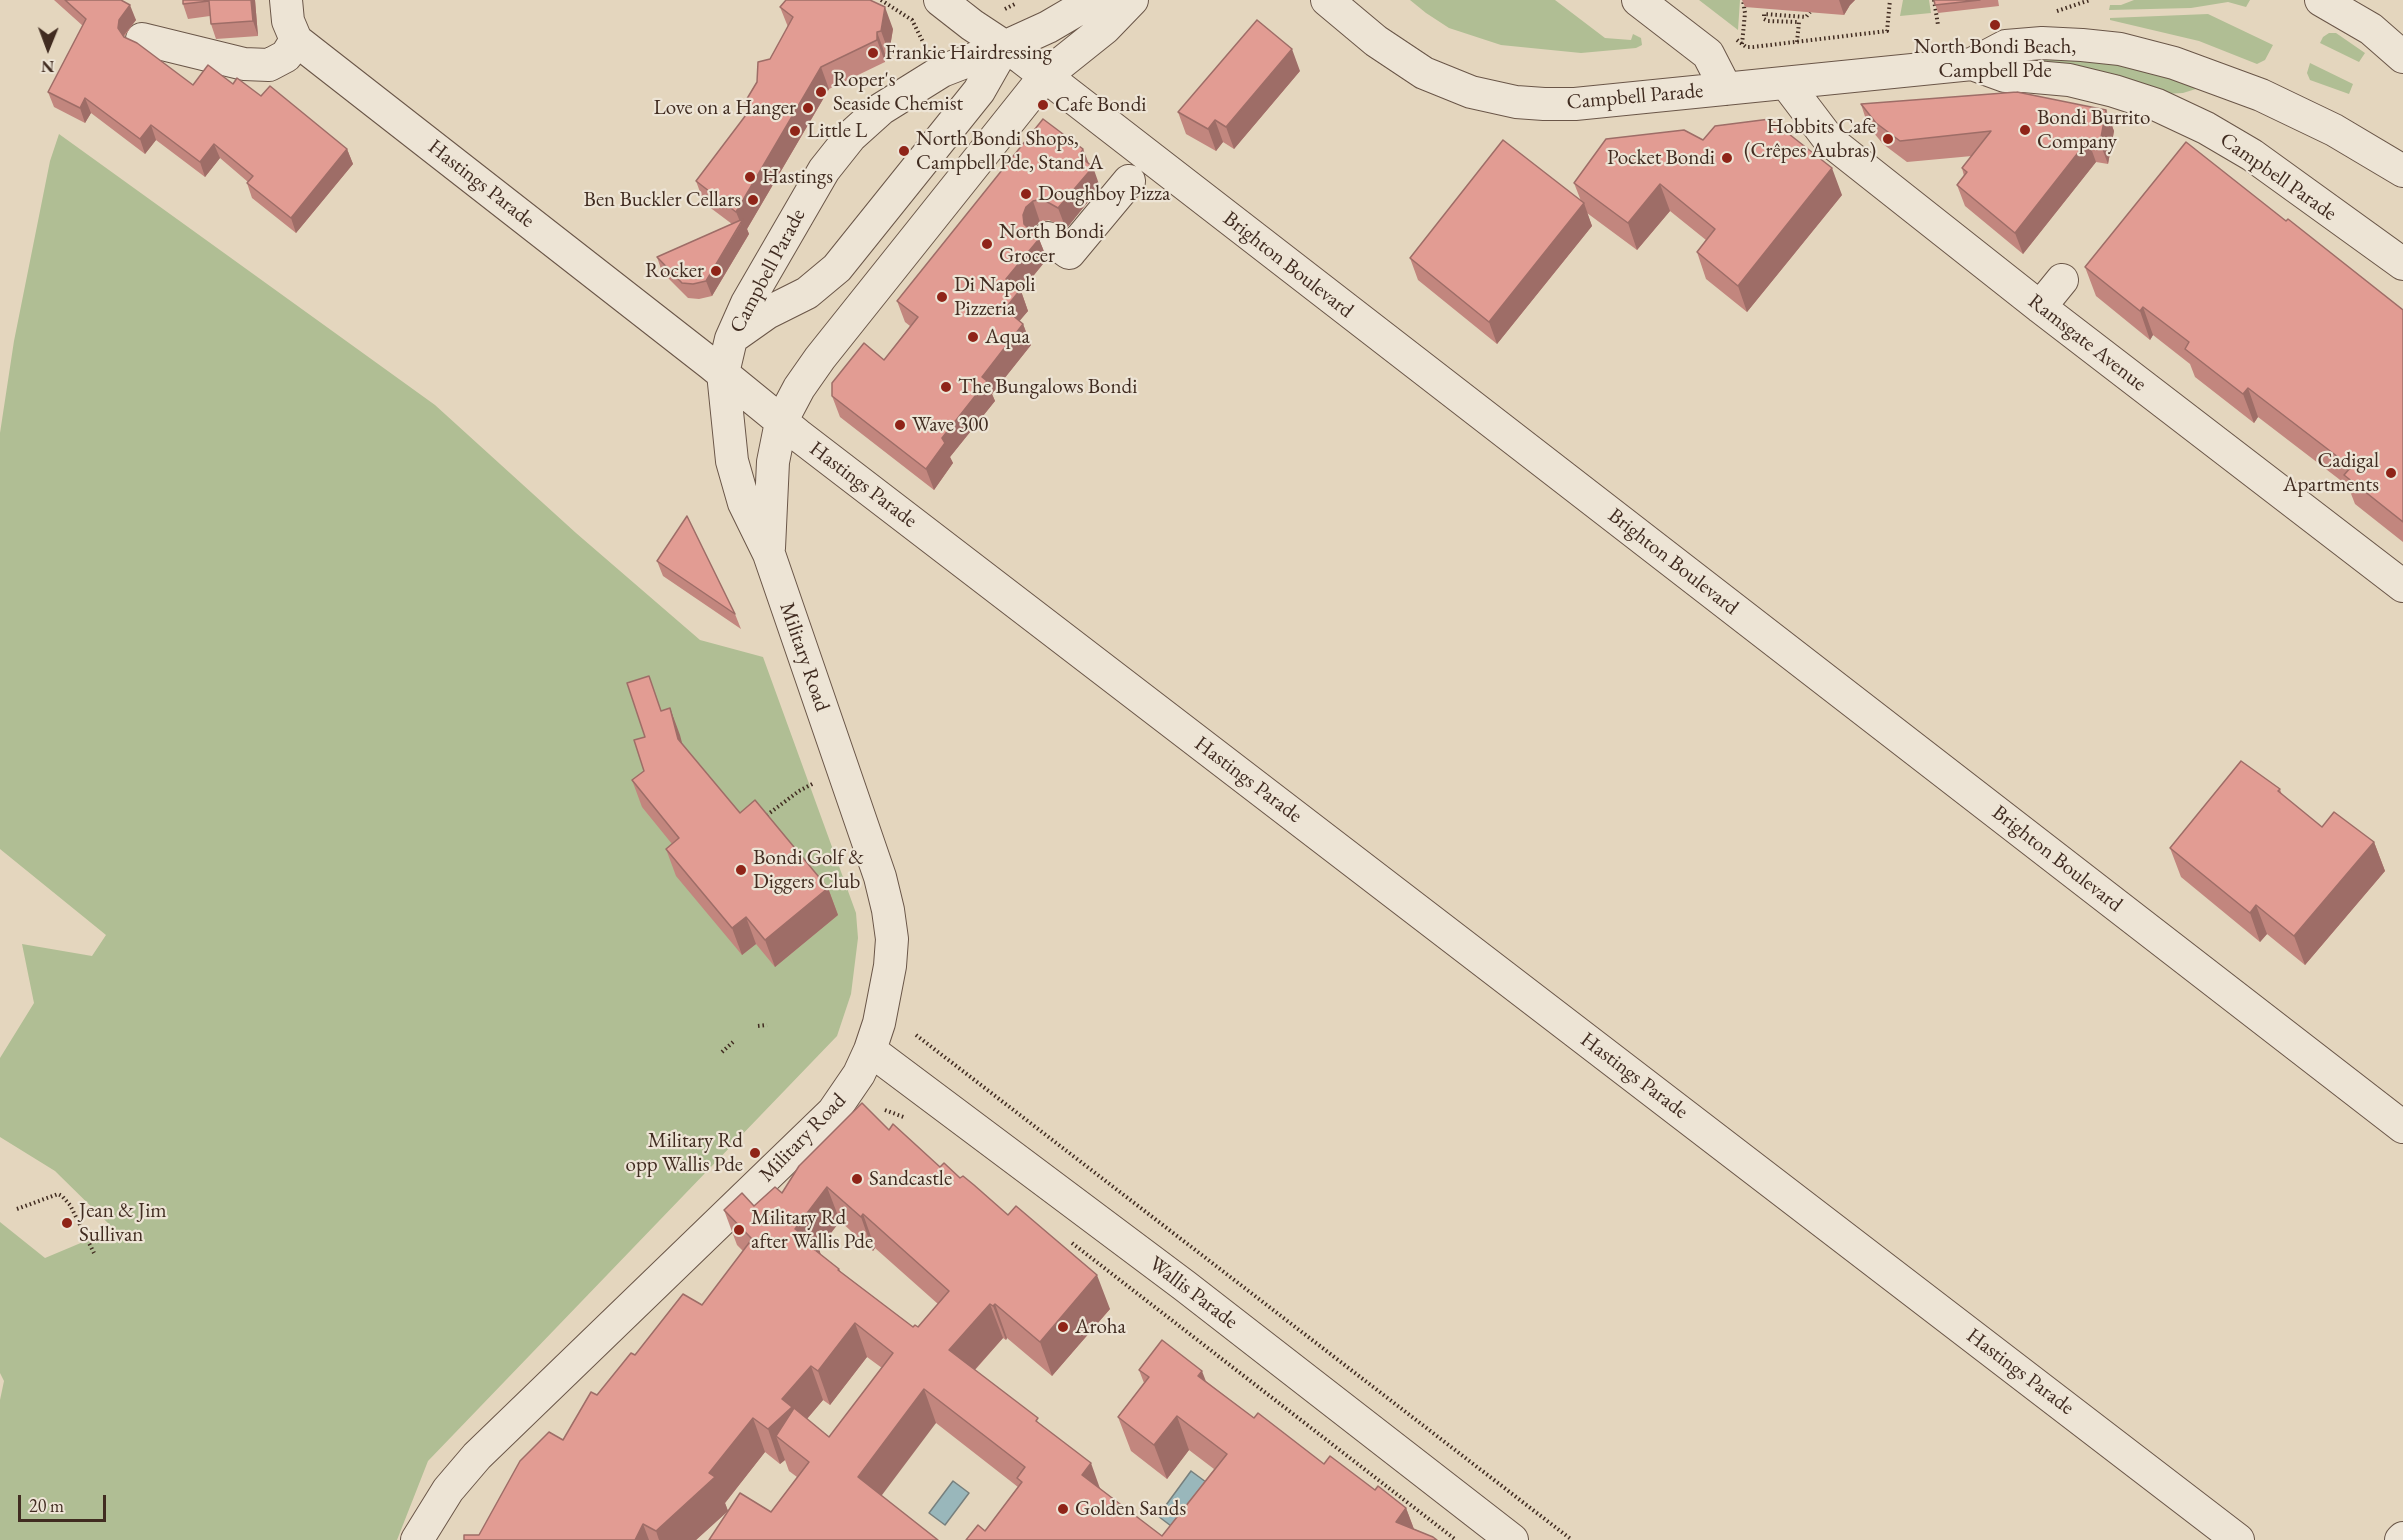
<!DOCTYPE html>
<meta charset="utf-8">
<style>
body{margin:0}
#map{position:relative;width:2403px;height:1540px;overflow:hidden;background:#e4d6be;font-family:"EB Garamond",serif}
canvas{display:block}
.north{position:absolute;left:18px;top:18px;width:60px;height:60px;-webkit-text-stroke:4px #ede4d5;paint-order:stroke;rotate:181deg;font-size:16px;font-weight:700;line-height:24px;text-align:center;color:#412c21}
.north::after{content:'';display:block;margin:auto;width:21px;height:27px;background:#412c21;clip-path:polygon(50% 0,100% 100%,50% 72%,0 100%)}
.scale{position:absolute;left:18px;top:1495px;width:88px;height:27px;box-sizing:border-box;border:3px solid #412c21;border-top:0;padding-left:8px;font-size:18px;line-height:21px;white-space:nowrap;color:#412c21;-webkit-text-stroke:4px #ede4d5;paint-order:stroke}
</style>
<div id="map">
<canvas width="2403" height="1540"></canvas>
<div class="north">N</div>
<div class="scale">20 m</div>
</div>
<script>
const c = document.querySelector('canvas').getContext('2d');
c.lineJoin = 'round';
function fill(path, color) {
  c.fillStyle = color;
  c.fill(path, 'evenodd');
}
function toPath(rows) {
  const path = new Path2D();
  for (const r of rows) {
    path.moveTo(r[0], r[1]);
    for (let i = 2; i < r.length; i += 2) path.lineTo(r[i], r[i + 1]);
  }
  return path;
}
function trace(path, color, width, dash) {
  c.strokeStyle = color;
  c.lineWidth = width;
  c.lineCap = dash ? 'butt' : 'round';
  c.setLineDash(dash || []);
  c.stroke(path);
}
function write(font, color, halo, rows, align = 'center') {
  c.font = font + ' "EB Garamond",serif';
  c.lineWidth = 4.5;
  c.setLineDash([]);
  c.textBaseline = 'middle';
  c.strokeStyle = halo;
  c.fillStyle = color;
  for (const [text, x, y, turn = 0] of rows) {
    c.save();
    c.translate(x, y);
    c.rotate((+turn || 0) * Math.PI / 180);
    c.textAlign = isNaN(turn) ? turn : align;
    if (halo) c.strokeText(text, 0, 0);
    c.fillText(text, 0, 0);
    c.restore();
  }
}
fill(toPath([
 [1410,0,1555,0,1605,38,1631,40,1633,34,1641,38,1642,45,1636,48,1581,53,1501,45,1449,28,1426,13],
 [1699,0,1740,0,1738,30],
 [1903,0,1929,0,1931,13,1900,16],
 [2134,0,2250,0,2246,7,2228,2,2191,8,2109,10,2110,5,2121,5],
 [2208,14,2273,45,2265,60,2257,64,2199,41,2110,20,2110,18],
 [2329,33,2336,33,2365,53,2359,62,2320,43,2323,37],
 [2045,57,2136,67,2199,88,2183,93,2165,94,2078,67,2044,62,2000,62],
 [2310,63,2353,84,2349,94,2310,80,2307,73],
 [59,134,435,405,576,533,700,640,763,657,856,913,858,938,851,994,837,1036,428,1461,397,1540,0,1540,0,1400,4,1381,0,1373,0,1222,45,1258,114,1229,55,1171,0,1137,0,1058,34,1003,22,944,92,956,106,935,0,849,0,433,14,341,50,161]
]), '#b0be94');
const water = toPath([
 [1191,1471,1210,1485,1175,1529,1158,1516,1191,1471],
 [953,1481,969,1493,945,1525,929,1513,953,1481]
]);
fill(water, '#99b7bb');
trace(water, '#767f7d', 1.5);
const minor = toPath([
 [286,0,288,21,296,40,711,364,798,435,2238,1540],
 [940,0,972,25,1022,58,2403,1127],
 [1327,0,1376,41,1424,73,1471,92,1516,102,1544,104,1575,104,1972,64,2006,46,2042,43,2082,45,2120,49,2174,63,2261,95,2334,130,2403,171],
 [1638,0,1708,54,1726,89],
 [2321,0,2371,29,2403,57],
 [142,39,244,64,269,65,286,56,296,40],
 [1972,64,2005,76,2024,76,2069,80,2114,91,2157,105,2206,128,2252,155,2403,264],
 [1786,83,1830,141,2040,307,2403,586],
 [1048,238,1069,253,1129,181],
 [2040,307,2062,280],
 [733,337,767,313,807,293,837,268,979,91,1004,47],
 [769,548,773,462,781,422,799,388,820,358,1045,76,1105,28,1132,0],
 [870,1050,1185,1286,1512,1540],
 [417,1540,448,1490,477,1456,833,1112,859,1074,870,1050,879,1023,890,966,892,939,888,910,880,877,769,554,744,503,732,461,723,373,731,339,747,303,824,170,851,136,881,109,942,71,1004,47,1048,27,1089,3,1101,0],
 [2401,1540,2403,1538]
]);
trace(minor, '#6a5648', 34);
trace(toPath([
 [881,0,912,20,925,46],
 [1934,0,1938,25],
 [1005,9,1015,4],
 [2057,11,2090,0],
 [1737,40,1746,47,1753,47,1887,31,1890,0],
 [1797,42,1799,22,1768,21,1764,19,1764,14,1806,17,1810,12],
 [1742,44,1745,13,1743,0],
 [763,818,799,791,814,783],
 [758,1026,767,1025],
 [916,1035,1572,1540],
 [722,1052,733,1042],
 [885,1110,906,1118],
 [17,1209,58,1194,62,1196,70,1205,94,1253],
 [1072,1243,1456,1540]
]), '#412c21', 4, [1.5, 3]);
trace(minor, '#ede4d5', 32);
fill(toPath([
 [54,0,121,0,136,20,124,37,193,85,233,84,261,96,347,149,353,164,296,233,252,198,247,183,248,182,220,158,205,177,156,140,145,154,91,113,85,123,54,107,48,92,83,26],
 [183,0,255,0,258,36,216,39,211,24,210,16,188,19,183,4],
 [1742,0,1855,0,1850,5,1844,15,1745,7],
 [1934,0,1998,0,1999,6,1938,13],
 [780,7,893,29,889,53,885,54,885,62,829,89,747,229,749,234,712,296,699,299,688,298,662,272,657,257,732,224,704,203,696,181,749,112,745,102,770,59,788,27],
 [1300,71,1234,149,1223,142,1216,151,1186,134,1178,112],
 [1861,104,2106,110,2114,131,2108,164,2096,162,2023,254,1965,206,1957,185,1964,176,1962,168,1972,156,1907,162,1883,144,1868,126],
 [1703,140,1842,195,1747,312,1706,279,1697,252,1706,240,1670,211,1637,250,1587,213,1592,226,1497,344,1418,280,1410,258,1581,201,1574,183],
 [1083,149,1088,163,1100,187,1066,229,1049,220,1040,222,1033,228,1032,232,1039,239,1047,259,1021,291,1028,311,1019,321,1023,324,1031,345,992,394,995,401,950,457,953,463,934,490,840,417,832,396,884,360,910,326,905,322,897,301],
 [2286,221,2403,310,2403,542,2355,504,2348,486,2258,417,2254,423,2195,377,2190,364,2153,335,2150,340,2096,296,2085,267],
 [657,561,735,614,741,629,663,576],
 [670,708,682,744,740,813,828,888,838,915,775,967,756,944,742,955,676,876,666,849,672,844,642,807,632,780,644,771,645,737,661,711],
 [2280,789,2282,795,2322,827,2374,842,2385,871,2305,965,2267,934,2260,942,2181,877,2170,848],
 [889,1130,940,1167,960,1178,1110,1309,1052,1376,1007,1338,1006,1340,1003,1338,975,1370,1040,1424,1101,1489,1162,1536,1214,1469,1189,1450,1167,1479,1131,1451,1118,1417,1144,1383,1139,1370,1206,1381,1254,1418,1324,1464,1375,1490,1406,1508,1414,1529,1433,1537,966,1540,985,1531,1018,1487,936,1423,771,1512,797,1477,789,1471,785,1460,780,1464,765,1452,725,1503,728,1511,696,1540,464,1540,479,1535,563,1440,597,1395,635,1355,702,1305,743,1251,737,1245,724,1210,754,1206,782,1193],
 [840,1221,873,1251,875,1248,938,1304,918,1327,913,1327,841,1272,839,1269,820,1254,819,1249],
 [867,1357,882,1368,829,1437,807,1419,823,1400,830,1405]
]), '#c2867e');
fill(toPath([
 [251,0,255,0,258,36,253,21],
 [1839,0,1855,0,1850,5,1844,15],
 [130,5,136,20,124,35,123,43,118,28,119,20],
 [885,7,893,29,889,53,881,31],
 [877,32,885,54,885,62,877,40],
 [1292,49,1300,71,1234,149,1226,127],
 [821,67,829,89,747,229,749,234,712,296,706,281,741,224,736,212],
 [85,98,91,113,85,123,80,108],
 [2106,110,2114,131,2108,164,2100,143],
 [1215,120,1223,142,1216,151,1208,129],
 [151,125,156,140,145,154,140,139],
 [2088,140,2096,162,2023,254,2015,233],
 [214,144,220,158,205,177,200,162],
 [347,149,353,164,296,233,291,218],
 [1083,149,1091,169,1093,167,1100,187,1066,229,1058,208,1079,156],
 [1832,168,1842,195,1747,312,1738,286],
 [1660,184,1670,211,1637,250,1628,223],
 [1033,201,1040,222,1033,228,1030,236,1024,224,1023,215,1026,207],
 [1584,203,1592,226,1497,344,1489,322],
 [1039,239,1047,259,1021,291,1028,311,1012,330,1005,309,1006,279],
 [2143,307,2153,335,2150,340,2140,311],
 [1023,324,1031,345,992,394,995,401,950,457,953,463,934,490,926,469,942,438,982,377],
 [2248,388,2258,417,2254,423,2243,394],
 [670,708,680,735,688,766,678,739],
 [2374,842,2385,871,2305,965,2294,936],
 [828,888,838,915,775,967,765,940],
 [2256,905,2267,934,2260,942,2250,913],
 [746,917,756,944,742,955,732,928],
 [827,1187,840,1221,819,1249,830,1281,795,1229],
 [863,1214,875,1248,873,1251,861,1217],
 [1097,1275,1110,1309,1052,1376,1040,1342],
 [990,1304,1003,1338,961,1385,949,1350],
 [995,1304,1007,1338,1006,1340,993,1306],
 [855,1323,867,1357,830,1405,818,1371],
 [811,1366,823,1400,800,1427,776,1436,785,1460,780,1464,768,1429,782,1399],
 [1202,1371,1215,1405,1198,1376],
 [924,1389,936,1423,870,1511,858,1477],
 [1177,1416,1189,1450,1167,1479,1154,1445],
 [753,1418,765,1452,725,1503,728,1511,696,1540,659,1540,656,1531,709,1473],
 [1091,1463,1103,1497,1082,1475],
 [1406,1508,1418,1540,1396,1522],
 [643,1524,649,1540,635,1540]
]), '#9e6d67');
const building = toPath([
 [65,0,121,0,130,5,119,20,118,28,124,37,137,43,193,85,208,65,233,84,237,78,261,96,270,86,347,149,291,218,247,183,253,176,214,144,200,162,151,125,140,139,85,98,80,108,48,92,86,19,65,0],
 [183,0,251,0,253,21,211,24,209,1,183,4,183,0],
 [786,0,870,0,885,7,881,31,877,32,877,40,821,67,736,212,696,181,752,107,745,102,757,82,758,62,770,59,793,17,780,7,786,0],
 [1934,0,1980,0,1935,5,1934,0],
 [1257,20,1292,49,1226,127,1215,120,1208,129,1178,112,1257,20],
 [2017,92,2106,110,2100,143,2088,140,2015,233,1957,185,1967,172,1962,168,1991,131,1900,141,1876,123,1861,104,2017,92],
 [1043,119,1083,149,1079,156,1093,167,1058,208,1042,199,1033,201,1026,207,1023,215,1024,224,1039,239,1006,279,1020,290,1005,309,1023,324,982,377,987,381,942,438,945,443,926,469,832,396,832,383,864,343,884,360,918,317,897,301,1043,119],
 [1770,119,1832,168,1738,286,1697,252,1715,229,1660,184,1628,223,1574,183,1606,139,1684,130,1703,140,1715,126,1770,119],
 [1503,140,1584,203,1489,322,1410,258,1503,140],
 [2186,142,2286,221,2288,219,2403,310,2403,522,2344,475,2351,467,2248,388,2243,394,2185,349,2189,342,2143,307,2140,311,2085,267,2186,142],
 [743,219,706,281,693,284,682,283,657,257,743,219],
 [687,516,735,614,657,561,687,516],
 [649,676,661,711,670,708,678,739,740,813,755,800,828,888,765,940,746,917,732,928,666,849,679,838,632,780,644,771,634,740,645,737,627,683,649,676],
 [2241,761,2280,789,2278,791,2322,827,2334,812,2374,842,2294,936,2256,905,2250,913,2170,848,2241,761],
 [862,1103,889,1130,893,1124,940,1167,944,1163,960,1178,963,1176,974,1185,1008,1215,1016,1206,1097,1275,1040,1342,995,1304,993,1306,990,1304,949,1350,1038,1418,1036,1421,1091,1463,1082,1475,1162,1536,1227,1454,1177,1416,1154,1445,1118,1417,1149,1377,1139,1370,1162,1340,1202,1371,1198,1376,1254,1418,1258,1413,1324,1464,1330,1456,1375,1490,1378,1486,1406,1508,1396,1522,1433,1537,1437,1540,966,1540,978,1525,985,1531,1022,1482,1017,1478,1025,1467,924,1389,858,1477,938,1540,709,1540,740,1493,771,1512,809,1462,776,1436,794,1408,829,1437,893,1353,855,1323,818,1371,811,1366,782,1399,792,1407,768,1429,753,1418,709,1473,715,1477,656,1531,643,1524,635,1540,464,1540,464,1535,479,1535,520,1461,549,1432,563,1440,591,1392,597,1395,631,1353,635,1355,683,1294,702,1305,752,1239,724,1210,742,1193,754,1206,775,1187,782,1193,799,1166,862,1103],
 [827,1187,861,1217,863,1214,949,1291,918,1327,915,1325,913,1327,838,1270,839,1269,815,1250,818,1246,795,1229,827,1187]
]);
fill(building, '#e29c93');
trace(building, '#9e6d67', 1.5);
for (const [x, y, r, color] of [
 [1995,25,6,"#8f2418"],
 [873,53,6,"#8f2418"],
 [821,92,6,"#8f2418"],
 [1043,105,6,"#8f2418"],
 [808,108,6,"#8f2418"],
 [2025,130,6,"#8f2418"],
 [795,131,6,"#8f2418"],
 [1888,139,6,"#8f2418"],
 [904,151,6,"#8f2418"],
 [1727,158,6,"#8f2418"],
 [750,177,6,"#8f2418"],
 [1026,194,6,"#8f2418"],
 [753,200,6,"#8f2418"],
 [987,244,6,"#8f2418"],
 [716,271,6,"#8f2418"],
 [942,297,6,"#8f2418"],
 [973,337,6,"#8f2418"],
 [946,387,6,"#8f2418"],
 [900,425,6,"#8f2418"],
 [2391,473,6,"#8f2418"],
 [741,870,6,"#8f2418"],
 [755,1153,6,"#8f2418"],
 [857,1179,6,"#8f2418"],
 [67,1223,6,"#8f2418"],
 [739,1230,6,"#8f2418"],
 [1063,1327,6,"#8f2418"],
 [1063,1509,6,"#8f2418"]
]) {
  const dot = new Path2D();
  dot.arc(x, y, r, 0, 2 * Math.PI);
  c.fillStyle = color;
  c.fill(dot);
  trace(dot, '#ede4d5', 2);
}
write('21px', '#412c21', '#ede4d5', [
 ["North Bondi Beach,",1995,47,"center"],
 ["Campbell Pde",1995,71,"center"],
 ["Frankie Hairdressing",885,53],
 ["Roper's",833,80],
 ["Seaside Chemist",833,104],
 ["Cafe Bondi",1055,105],
 ["Love on a Hanger",796,108,"right"],
 ["Bondi Burrito",2037,118],
 ["Company",2037,142],
 ["Hobbits Cafe",1876,127,"right"],
 ["(Crêpes Aubras)",1876,151,"right"],
 ["Little L",807,131],
 ["North Bondi Shops,",916,139],
 ["Campbell Pde, Stand A",916,163],
 ["Pocket Bondi",1715,158,"right"],
 ["Hastings",762,177],
 ["Doughboy Pizza",1038,194],
 ["Ben Buckler Cellars",741,200,"right"],
 ["North Bondi",999,232],
 ["Grocer",999,256],
 ["Rocker",704,271,"right"],
 ["Di Napoli",954,285],
 ["Pizzeria",954,309],
 ["Aqua",985,337],
 ["The Bungalows Bondi",958,387],
 ["Wave 300",912,425],
 ["Cadigal",2379,461,"right"],
 ["Apartments",2379,485,"right"],
 ["Bondi Golf &",753,858],
 ["Diggers Club",753,882],
 ["Military Rd",743,1141,"right"],
 ["opp Wallis Pde",743,1165,"right"],
 ["Sandcastle",869,1179],
 ["Jean & Jim",79,1211],
 ["Sullivan",79,1235],
 ["Military Rd",751,1218],
 ["after Wallis Pde",751,1242],
 ["Aroha",1075,1327],
 ["Golden Sands",1075,1509]
], 'left');
write('21px', '#412c21', '#ede4d5', [
 ["Campbell Parade",1635,97,-5],
 ["Campbell Parade",2278,177,35],
 ["Hastings Parade",481,184,38],
 ["Brighton Boulevard",1288,265,38],
 ["Campbell Parade",768,271,-62],
 ["Ramsgate Avenue",2087,343,38],
 ["Hastings Parade",863,485,37],
 ["Brighton Boulevard",1673,562,38],
 ["Military Road",804,657,71],
 ["Hastings Parade",1248,780,37],
 ["Brighton Boulevard",2057,859,38],
 ["Hastings Parade",1634,1076,37],
 ["Military Road",803,1138,-46],
 ["Wallis Parade",1193,1293,37],
 ["Hastings Parade",2020,1372,37]
]);
</script>
